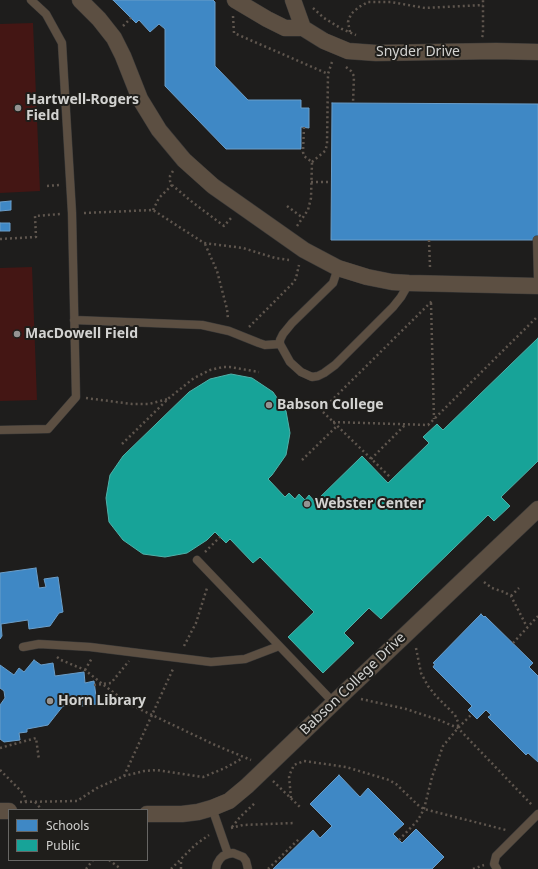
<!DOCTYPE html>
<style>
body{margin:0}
#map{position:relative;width:538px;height:869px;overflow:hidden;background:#1e1d1c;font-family:"Noto Sans",sans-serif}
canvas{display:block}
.legend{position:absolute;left:8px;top:809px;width:140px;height:52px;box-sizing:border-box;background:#1f1e1b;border:1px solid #676664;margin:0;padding:5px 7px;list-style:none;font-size:12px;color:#d3d3d1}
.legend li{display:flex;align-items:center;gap:8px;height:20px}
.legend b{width:20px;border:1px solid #676664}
</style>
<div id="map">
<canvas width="538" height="869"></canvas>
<ul class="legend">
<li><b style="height:11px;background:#3f88c5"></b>Schools</li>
<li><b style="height:11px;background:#17a398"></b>Public</li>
</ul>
</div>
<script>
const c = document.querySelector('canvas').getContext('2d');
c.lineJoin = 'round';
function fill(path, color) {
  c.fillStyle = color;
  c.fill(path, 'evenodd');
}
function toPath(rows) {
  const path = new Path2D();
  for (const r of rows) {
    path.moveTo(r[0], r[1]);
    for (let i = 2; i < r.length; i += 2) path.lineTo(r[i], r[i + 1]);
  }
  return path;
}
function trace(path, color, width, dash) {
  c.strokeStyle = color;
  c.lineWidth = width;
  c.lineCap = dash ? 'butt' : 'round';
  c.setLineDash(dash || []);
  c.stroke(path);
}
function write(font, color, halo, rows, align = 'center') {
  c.font = font + ' "Noto Sans",sans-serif';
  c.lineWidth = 4;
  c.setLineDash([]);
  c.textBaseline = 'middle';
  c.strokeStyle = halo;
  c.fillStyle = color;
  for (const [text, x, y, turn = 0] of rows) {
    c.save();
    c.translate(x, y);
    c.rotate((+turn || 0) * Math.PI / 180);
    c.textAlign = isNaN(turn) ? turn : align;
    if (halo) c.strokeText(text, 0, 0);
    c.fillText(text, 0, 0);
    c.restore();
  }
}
fill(toPath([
 [33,23,40,191,0,193,0,24],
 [32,267,37,400,0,401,0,268]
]), '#441614');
const schools = toPath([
 [113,0,213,0,215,2,215,66,248,100,301,100,301,108,309,108,309,128,301,127,301,149,226,149,165,86,165,29,159,24,150,32,139,20,136,23,113,0],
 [332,103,538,104,538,240,331,240,332,103],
 [11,201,11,210,0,211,0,202,11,201],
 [0,223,10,223,10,231,0,231,0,223],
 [36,568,39,588,46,587,44,579,58,577,63,612,59,613,50,626,29,629,28,620,1,624,2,636,0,639,0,573,36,568],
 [481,614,484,617,485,616,533,663,529,667,538,676,538,762,528,753,526,755,488,717,491,715,486,710,477,719,468,710,472,706,433,667,435,664,433,663,481,614],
 [34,660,41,665,53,663,55,676,84,672,85,683,94,681,97,704,81,706,81,704,63,706,48,725,27,729,27,732,19,733,20,740,4,742,0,739,0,705,5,698,4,691,0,688,0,665,14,675,19,668,24,672,34,660],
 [339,775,360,797,368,788,404,824,393,834,402,843,416,829,444,857,432,869,273,869,313,830,320,838,332,826,310,804,339,775]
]);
fill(schools, '#3f88c5');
trace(schools, '#6b9ec9', 1);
const public = toPath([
 [538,338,538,461,501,497,510,506,494,521,488,515,381,619,369,608,344,633,354,643,323,673,288,637,314,612,260,557,253,563,230,539,226,543,215,532,207,540,187,553,165,557,143,554,123,540,109,522,106,498,110,475,123,456,189,392,210,379,231,374,252,378,273,392,286,411,290,433,286,455,272,475,268,479,285,497,289,493,295,499,299,494,305,500,309,495,315,502,362,456,388,483,429,443,423,437,437,424,443,430,538,338]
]);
fill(public, '#17a398');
trace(public, '#4fb1a9', 1);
const lane = toPath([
 [537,240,538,280],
 [338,268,333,283,292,323,283,334,280,340,280,344,290,362,301,372,312,377,318,376,324,373,335,365,393,307,401,297,409,283],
 [74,320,202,325,229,331,259,343,265,345,280,344],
 [0,430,48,429,76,397,72,213,62,43,46,14,31,0],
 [197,560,334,703],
 [23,647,39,644,90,647,211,662,245,659,279,646],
 [212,808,228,854],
 [216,869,217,864,220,859,223,856,228,854,233,853,243,857,246,861,248,869],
 [497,869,494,864,496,856,538,814]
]);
const street = toPath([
 [80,0,99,19,114,38,123,56,140,99,159,130,184,160,213,186,304,250,338,268,367,277,392,282,409,283,538,286],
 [235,0,267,19,285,28,303,28,324,41,348,51,376,53,496,51,538,52],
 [293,0,303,28],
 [0,811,9,811],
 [147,814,182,814,198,812,212,808,229,801,247,786,343,694,538,509]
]);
trace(lane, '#3b3a39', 9);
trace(street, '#3b3a39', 17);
trace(toPath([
 [313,8,324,18,342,29,356,35],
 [233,16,234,33,328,74],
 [123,26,131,18],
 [350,32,348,22,351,14,359,7,368,2,391,2,425,8,483,5],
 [482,37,483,35,483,0],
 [346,67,351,71,354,76,353,103],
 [312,162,325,151,327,145,328,74,332,62,333,62],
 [173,171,170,176,170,181,172,185,191,201,224,226,232,217],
 [311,182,331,182],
 [47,186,59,185],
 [287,206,303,218],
 [153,210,159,198,172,185],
 [84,213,153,210,204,243,243,248,275,258,289,260],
 [297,226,308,210,311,198,312,162,304,156,303,152,304,127],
 [0,239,36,237,35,216,61,214],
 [429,240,430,267],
 [205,244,217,271,227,309,228,319],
 [431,303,434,419],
 [249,327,294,282,296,278,299,265],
 [86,398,132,404,149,404,168,399],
 [327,405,433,300],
 [323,412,390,477],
 [333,422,428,425,538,316],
 [122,444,169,398,194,378,210,370,223,367,230,367,259,372],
 [371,459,406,424],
 [302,460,337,426],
 [205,552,220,537],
 [484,582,492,588,504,592,511,596,527,627],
 [511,596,519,588],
 [513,643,538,616],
 [184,646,196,623,207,588],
 [416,648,421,673,428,686,436,696,455,715,458,722,458,728],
 [57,657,61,660,85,670,105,686,129,704,215,745,251,760],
 [85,670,92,658],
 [361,699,406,709,439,720,458,728,532,805],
 [0,748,36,738,39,760],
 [0,770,20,790,24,795,26,802],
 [124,776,173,669],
 [273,781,300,807],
 [291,798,289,776,294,765,304,761,346,767,389,780,396,784,419,806,424,809,506,830],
 [20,802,77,801,97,788,124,776,144,771,157,770,203,777,225,768,243,758],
 [35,802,42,810],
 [232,827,240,817,256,802],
 [231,828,243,825,294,823],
 [399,840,418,820,424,809,432,777,443,746,458,728,472,714],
 [109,860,121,869],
 [86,869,93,860],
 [171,869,195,845,209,835],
 [181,869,181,859],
 [268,869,299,839],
 [473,869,484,865]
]), '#5f564e', 2.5, [2, 3]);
trace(lane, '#5c4f42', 8);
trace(street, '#5c4f42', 16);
trace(toPath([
 [94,685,111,683,129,661]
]), '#5f564e', 2.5, [2, 3]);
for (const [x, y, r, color] of [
 [18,108,4,"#949392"],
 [17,334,4,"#949392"],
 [269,405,4,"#949392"],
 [307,504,4,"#949392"],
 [50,701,4,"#949392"]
]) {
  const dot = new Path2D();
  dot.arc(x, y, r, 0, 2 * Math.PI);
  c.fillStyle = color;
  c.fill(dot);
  trace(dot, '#1f1e1b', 1.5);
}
write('14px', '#d3d3d1', '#1f1e1b', [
 ["Snyder Drive",418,52],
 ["Babson College Drive",353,684,-44]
]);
write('bold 14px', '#d3d3d1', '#1f1e1b', [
 ["Hartwell-Rogers",26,100],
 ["Field",26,116],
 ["MacDowell Field",25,334],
 ["Babson College",277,405],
 ["Webster Center",315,504],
 ["Horn Library",58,701]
], 'left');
</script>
